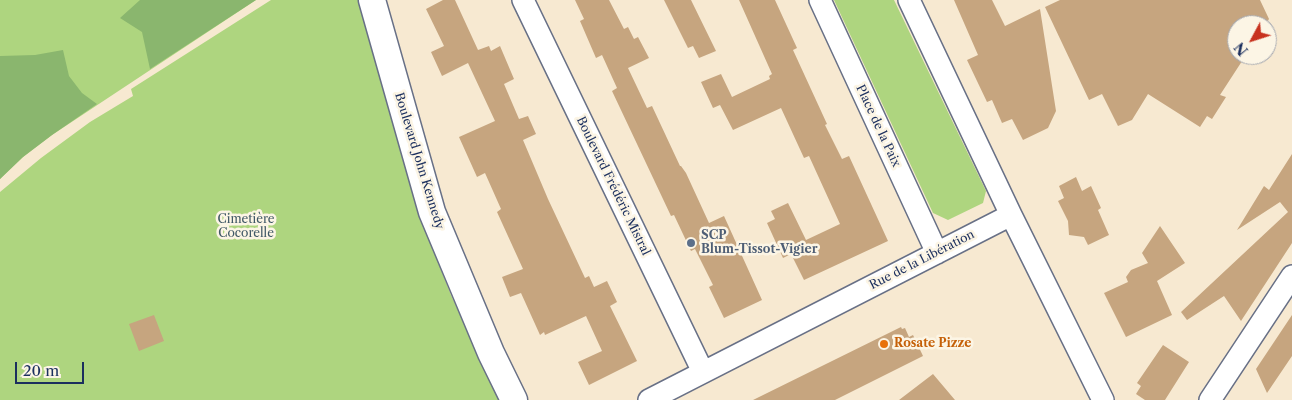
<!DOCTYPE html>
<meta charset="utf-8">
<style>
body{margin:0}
#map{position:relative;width:1292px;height:400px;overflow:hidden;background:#f7e9d1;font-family:"Libre Caslon Text",serif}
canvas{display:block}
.north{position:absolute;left:1227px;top:15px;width:50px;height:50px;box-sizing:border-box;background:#fcf5e5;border:1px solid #a2a6af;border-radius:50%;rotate:230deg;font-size:14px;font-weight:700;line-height:20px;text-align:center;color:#1b2f5e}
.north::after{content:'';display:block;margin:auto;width:18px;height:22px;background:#c8321e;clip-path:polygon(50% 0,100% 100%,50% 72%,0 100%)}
.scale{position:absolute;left:15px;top:362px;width:69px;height:22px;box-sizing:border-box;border:2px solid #1b2f5e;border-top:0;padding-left:6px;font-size:15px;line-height:18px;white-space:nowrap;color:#1b2f5e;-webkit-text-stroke:4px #fcf5e5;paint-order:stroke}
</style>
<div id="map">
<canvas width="1292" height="400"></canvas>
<div class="north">N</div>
<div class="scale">20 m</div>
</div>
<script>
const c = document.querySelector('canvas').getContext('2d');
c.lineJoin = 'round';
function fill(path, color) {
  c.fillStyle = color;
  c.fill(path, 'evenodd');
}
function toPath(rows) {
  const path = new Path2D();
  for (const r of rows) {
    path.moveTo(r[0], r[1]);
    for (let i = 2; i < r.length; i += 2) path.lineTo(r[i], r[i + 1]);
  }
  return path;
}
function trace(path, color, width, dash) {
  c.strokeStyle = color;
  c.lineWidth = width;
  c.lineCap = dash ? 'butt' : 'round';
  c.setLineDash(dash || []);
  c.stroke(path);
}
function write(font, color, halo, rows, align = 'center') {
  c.font = font + ' "Libre Caslon Text",serif';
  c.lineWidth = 5;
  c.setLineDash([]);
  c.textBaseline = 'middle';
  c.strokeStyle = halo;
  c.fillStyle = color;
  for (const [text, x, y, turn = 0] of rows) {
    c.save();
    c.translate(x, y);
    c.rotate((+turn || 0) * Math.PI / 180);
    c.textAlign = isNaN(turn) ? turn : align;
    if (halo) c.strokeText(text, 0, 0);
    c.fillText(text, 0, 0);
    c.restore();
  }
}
fill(toPath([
 [0,0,256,0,52,135,23,157,0,179],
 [271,0,362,0,424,227,451,295,499,400,0,400,0,192,41,158,90,122,133,96,131,89],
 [834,0,894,0,986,191,983,203,948,220,933,213]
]), '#aed57f');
fill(toPath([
 [140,0,256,0,150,69,142,32,120,18],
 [63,50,69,76,82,93,97,104,52,135,23,157,0,179,0,56,35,55]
]), '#8ab66e');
fill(toPath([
 [443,0,455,0,478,50,489,46,491,51,500,46,514,79,504,84,519,119,528,116,536,134,523,140,548,199,585,278,589,276,594,287,607,281,617,302,610,306,637,361,589,385,578,362,602,351,586,316,545,335,544,332,540,335,521,293,510,297,502,277,523,269,497,212,501,209,485,173,477,177,459,137,495,121,468,63,442,76,431,52,444,46,426,9],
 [575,0,609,0,624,29,628,27,634,39,638,37,649,58,628,68,647,108,652,106,680,166,681,166,686,173,709,223,724,216,762,300,724,318,709,287,713,285,695,249,691,251,674,215,671,216,612,91,617,88,602,55,596,58,580,21,584,19],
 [664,0,691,0,716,51,699,58,693,46,688,48],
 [739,0,775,0,797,48,793,50,827,124,825,125,842,159,849,156,888,241,804,280,791,254,783,258,767,223,775,219,771,211,788,203,806,240,840,224,809,156,804,158,781,108,733,130,720,105,713,108,701,82,721,74,732,97,770,79,769,76,772,74],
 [954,0,992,0,1005,26,1040,9,1056,111,1048,128,1023,140,1012,119,1002,123,992,100,987,102,967,60,978,55],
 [1060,0,1260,0,1269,19,1265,25,1237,25,1237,55,1246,55,1220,95,1226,97,1212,119,1207,116,1200,127,1148,94,1132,120,1118,126,1102,94,1089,100,1045,7],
 [1292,154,1292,243,1241,321,1224,296,1187,320,1181,312,1288,212,1280,202,1237,230,1264,186,1269,190],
 [1076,177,1082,191,1091,186,1101,208,1098,210,1109,235,1088,245,1084,237,1069,235,1068,221,1058,201,1064,198,1059,186],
 [1160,226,1185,263,1157,281,1172,315,1126,337,1104,293,1128,282,1126,277,1131,270,1148,263,1142,253],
 [154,315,164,341,139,351,129,324],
 [1292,315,1292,356,1267,393,1256,369],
 [901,327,902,329,905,328,909,337,913,335,923,356,835,400,753,400],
 [1163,345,1189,362,1165,400,1145,400,1136,394,1141,386,1137,383],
 [933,374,955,400,899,400]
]), '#c6a57f');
const minor = toPath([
 [523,0,703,372],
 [820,0,937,253],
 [909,0,1011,215,1103,400],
 [649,400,1011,215],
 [1210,400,1292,276]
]);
const tertiary = toPath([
 [372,0,432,212,491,353,514,400]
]);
trace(minor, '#687086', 24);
trace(tertiary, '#687086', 29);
trace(minor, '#fff', 21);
trace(tertiary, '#fff', 26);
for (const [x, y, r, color] of [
 [691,243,5,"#5c6f8a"],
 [884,344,5,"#e8710a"]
]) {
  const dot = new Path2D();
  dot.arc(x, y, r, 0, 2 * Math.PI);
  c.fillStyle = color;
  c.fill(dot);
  trace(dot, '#fcf5e5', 2);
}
write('12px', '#1b2f5e', '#fcf5e5', [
 ["Place de la Paix",878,126,65],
 ["Boulevard John Kennedy",419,161,73],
 ["Boulevard Frédéric Mistral",613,186,64],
 ["Rue de la Libération",922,260,-27]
]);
write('12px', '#405866', '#fcf5e5', [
 ["Cimetière",246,220],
 ["Cocorelle",246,234]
]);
write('bold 12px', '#4e5e75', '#fcf5e5', [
 ["SCP",701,236],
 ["Blum-Tissot-Vigier",701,250]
], 'left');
write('bold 12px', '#c56008', '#fcf5e5', [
 ["Rosate Pizze",894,344]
], 'left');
</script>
